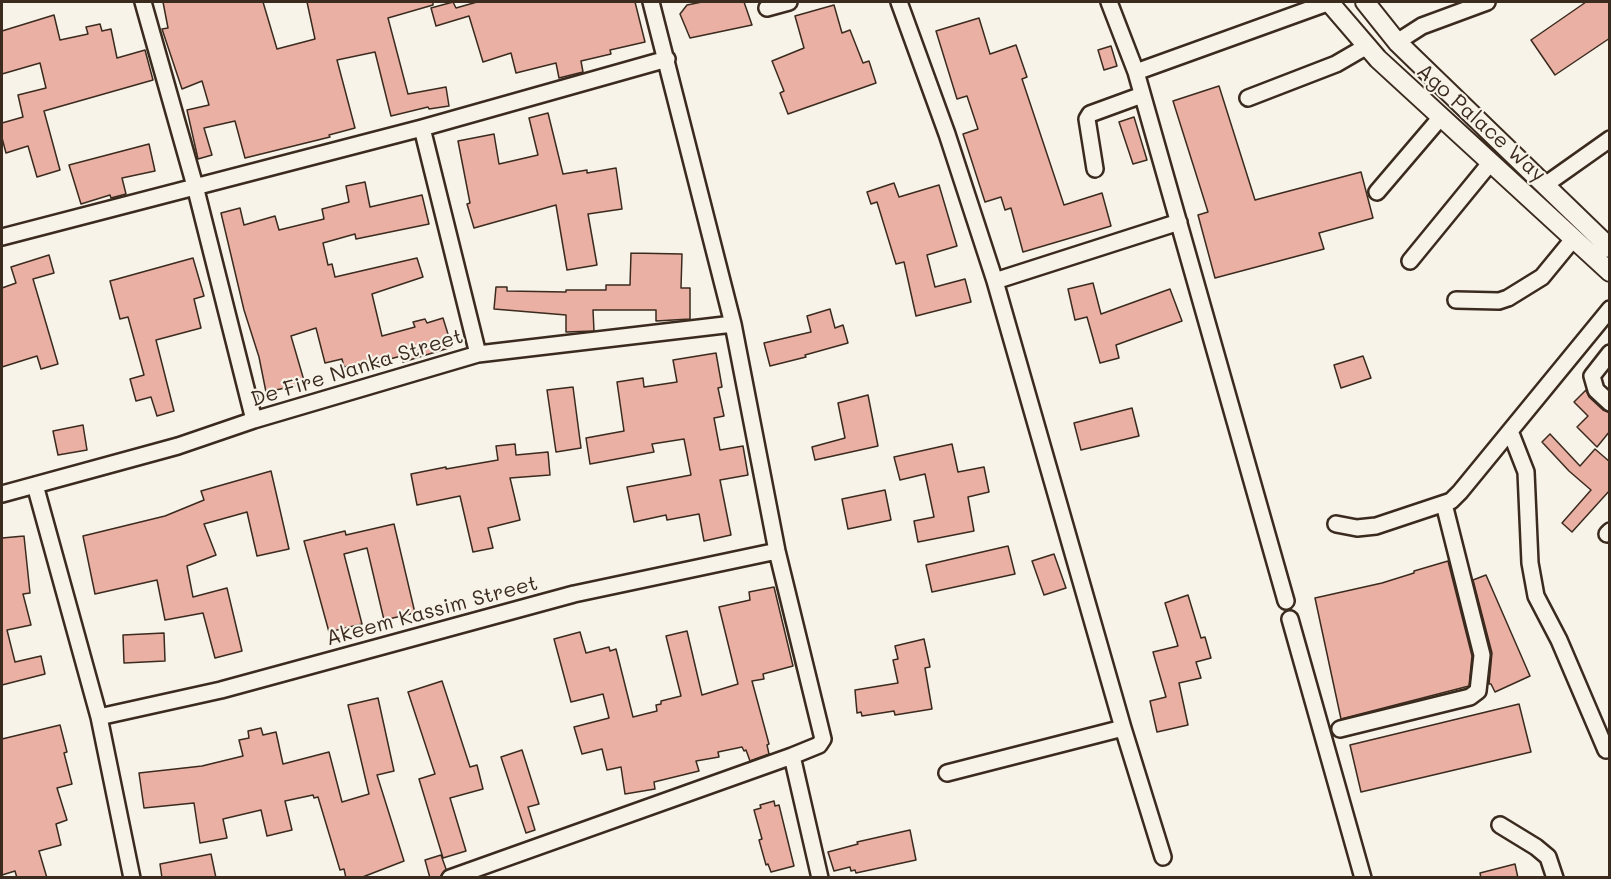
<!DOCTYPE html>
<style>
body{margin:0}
#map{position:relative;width:1611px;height:879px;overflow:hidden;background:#f7f3e8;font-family:Mali,sans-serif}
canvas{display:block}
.frame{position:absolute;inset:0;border:3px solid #3b2a1e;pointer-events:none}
</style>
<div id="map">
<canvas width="1611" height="879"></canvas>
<div class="frame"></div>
</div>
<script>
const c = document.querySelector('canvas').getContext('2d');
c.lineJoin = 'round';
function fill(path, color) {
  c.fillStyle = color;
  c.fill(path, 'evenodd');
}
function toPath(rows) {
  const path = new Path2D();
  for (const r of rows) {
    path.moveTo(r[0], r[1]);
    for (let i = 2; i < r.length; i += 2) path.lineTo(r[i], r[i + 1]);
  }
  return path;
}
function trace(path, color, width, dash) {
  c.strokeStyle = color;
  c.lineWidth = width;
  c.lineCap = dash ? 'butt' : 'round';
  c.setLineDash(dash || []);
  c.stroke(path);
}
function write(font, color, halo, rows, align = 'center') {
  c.font = font + ' Mali,sans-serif';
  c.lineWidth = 4.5;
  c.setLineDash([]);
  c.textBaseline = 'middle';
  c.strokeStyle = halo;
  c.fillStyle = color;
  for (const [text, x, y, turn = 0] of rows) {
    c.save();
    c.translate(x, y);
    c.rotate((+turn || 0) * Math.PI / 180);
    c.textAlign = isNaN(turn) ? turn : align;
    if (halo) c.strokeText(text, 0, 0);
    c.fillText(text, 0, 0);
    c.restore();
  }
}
const building = toPath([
 [163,2,263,2,277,49,315,39,307,2,433,2,433,5,388,18,408,94,446,87,449,106,429,109,428,107,391,116,375,52,337,60,355,128,329,135,330,137,245,158,235,121,204,128,212,155,198,159,187,110,209,105,202,81,182,89,162,29,168,28,163,2],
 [453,2,456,8,477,2,635,2,645,42,610,50,611,54,581,61,583,72,559,78,556,63,516,73,511,53,483,62,469,16,436,26,431,8,453,2],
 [702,2,744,2,752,25,690,38,680,14,687,5,702,2],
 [1586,2,1610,2,1610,38,1555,75,1531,40,1586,2],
 [834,5,842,33,850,30,863,63,869,61,876,83,788,114,780,93,784,91,772,61,804,48,795,16,834,5],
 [54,15,60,40,88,34,86,27,100,24,102,31,111,29,117,58,145,50,153,80,44,111,60,170,37,177,28,146,6,153,2,138,2,123,23,117,18,95,46,88,40,63,2,74,2,31,54,15],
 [979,18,990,54,1016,45,1027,77,1022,79,1064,205,1102,193,1111,226,1023,252,1011,208,1005,210,1001,197,985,202,963,134,978,129,967,96,957,99,936,31,979,18],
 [1111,46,1117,66,1104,70,1098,50,1111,46],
 [1219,86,1255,200,1361,172,1373,218,1319,233,1324,249,1215,278,1198,215,1208,212,1173,101,1219,86],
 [548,113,563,174,587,170,587,173,616,168,622,209,588,214,597,265,567,270,556,205,474,228,467,204,470,203,458,141,494,134,499,164,538,155,529,118,548,113],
 [1134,117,1147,160,1133,164,1119,122,1134,117],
 [149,144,155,171,122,178,126,194,111,198,110,195,81,204,69,165,149,144],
 [365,182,370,207,422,195,429,224,356,239,355,234,323,243,328,265,332,264,335,277,417,258,423,277,372,294,382,336,415,327,413,322,425,319,427,323,443,318,452,347,403,362,401,356,368,365,367,362,344,367,342,359,325,363,316,328,291,336,305,384,266,392,259,357,244,310,221,213,240,208,244,225,275,216,279,230,324,219,322,209,349,202,346,186,365,182],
 [894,183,899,197,939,185,957,246,927,255,935,287,965,279,971,302,916,316,904,262,896,264,877,202,871,204,867,192,894,183],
 [631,253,682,254,681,288,690,288,690,319,656,321,656,310,593,310,594,331,566,332,566,315,494,309,496,287,507,287,507,291,566,292,566,290,606,290,606,285,630,285,631,253],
 [49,255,54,273,33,279,58,364,41,369,37,356,2,367,2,288,16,283,11,267,49,255],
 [193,258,204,296,194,299,201,328,156,340,174,411,157,416,151,397,136,401,130,379,144,375,128,317,120,319,110,281,193,258],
 [1093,283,1101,314,1170,289,1182,321,1116,345,1119,358,1100,363,1087,317,1075,320,1068,289,1093,283],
 [830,309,835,328,843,325,848,343,805,355,806,357,770,366,764,343,811,332,807,316,830,309],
 [716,353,722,387,718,388,724,416,714,418,720,450,743,446,748,475,720,480,731,535,704,541,699,514,667,520,666,515,634,522,627,487,691,475,684,439,652,444,654,452,590,464,586,438,624,431,617,382,643,378,644,387,677,382,673,360,716,353],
 [1363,356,1371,378,1341,388,1334,365,1363,356],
 [573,387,581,448,556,452,547,390,573,387],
 [1586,390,1589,397,1603,410,1610,413,1610,431,1597,447,1577,427,1588,416,1574,402,1586,390],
 [868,395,878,446,815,460,812,447,845,438,838,403,868,395],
 [1132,408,1139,436,1081,450,1074,423,1132,408],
 [83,425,87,450,58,455,53,431,83,425],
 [1550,434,1580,466,1595,449,1610,462,1610,490,1572,532,1562,523,1591,490,1569,471,1542,442,1550,434],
 [515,444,516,455,548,452,550,475,510,478,520,520,488,528,493,548,473,552,460,496,417,505,411,474,446,467,446,469,498,460,496,446,515,444],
 [952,444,958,472,984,467,989,492,968,497,974,531,918,542,914,521,934,517,925,474,900,480,894,457,952,444],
 [271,471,289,549,257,556,247,512,204,524,216,555,187,566,193,597,227,588,242,651,215,658,203,613,165,620,157,580,95,594,83,536,165,516,204,500,201,491,271,471],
 [885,490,891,520,848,529,842,499,885,490],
 [394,524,415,613,384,620,367,548,344,554,362,624,329,632,304,541,345,531,346,535,394,524],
 [24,536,30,593,23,594,31,625,7,630,15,662,41,656,45,674,2,685,2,538,24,536],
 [1008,546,1015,574,932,592,926,565,1008,546],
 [1054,554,1066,588,1044,595,1032,561,1054,554],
 [1448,561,1472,656,1469,686,1341,719,1315,598,1382,583,1414,573,1414,571,1448,561],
 [1486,575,1530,676,1495,692,1491,684,1489,684,1492,653,1473,580,1486,575],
 [774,587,793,666,763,674,764,679,752,681,769,744,767,745,769,754,750,761,746,750,744,751,742,747,718,752,719,757,696,761,699,771,654,782,655,789,625,794,621,767,607,770,602,749,582,754,574,727,609,718,603,694,571,702,554,639,580,632,586,653,609,647,610,651,616,649,633,717,657,711,656,705,661,704,661,701,681,696,666,636,687,631,702,695,738,684,719,607,750,600,749,592,774,587],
 [1188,595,1201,638,1205,637,1211,658,1196,662,1201,678,1179,683,1188,725,1157,732,1150,701,1166,697,1153,652,1178,646,1165,603,1188,595],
 [164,633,165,661,124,663,123,635,164,633],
 [924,639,930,667,925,668,932,709,895,715,894,711,862,716,861,712,857,713,855,690,898,683,893,660,898,659,895,646,924,639],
 [442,681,470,767,477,765,483,789,450,798,466,851,443,858,419,779,435,774,408,692,442,681],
 [378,698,394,771,377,775,404,861,360,878,346,878,344,869,340,870,318,797,314,798,313,795,285,801,292,830,267,836,261,810,223,819,227,838,200,843,194,803,144,808,139,773,202,766,243,756,239,740,249,738,248,731,261,728,263,735,276,732,283,764,329,752,342,802,369,794,348,705,378,698],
 [1519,704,1531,752,1361,792,1350,745,1519,704],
 [60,725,67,752,64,753,72,784,57,788,67,820,56,824,61,845,39,851,47,878,17,878,15,871,2,875,2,739,60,725],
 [522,750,539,804,528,807,535,830,526,833,501,757,522,750],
 [774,801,775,806,779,805,794,866,771,872,768,864,766,865,759,840,762,839,754,810,761,808,760,805,774,801],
 [910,830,916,860,856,873,855,870,851,871,850,867,834,871,828,852,858,844,857,842,910,830],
 [211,854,216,878,162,878,160,864,211,854],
 [441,855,446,869,440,877,430,878,425,860,441,855],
 [1515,864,1518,878,1481,878,1480,873,1515,864]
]);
fill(building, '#eab0a4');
trace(building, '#3b2a1e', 1.5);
const minor = toPath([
 [143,2,195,186,254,420],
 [899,2,947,134,995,281,1123,728,1163,857],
 [1109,2,1136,72,1286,601],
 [767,8,789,2],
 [1397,42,1422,26,1487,2],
 [1136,72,1330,2],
 [1248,98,1336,64,1367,46],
 [422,128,478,354],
 [1095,169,1087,119,1090,114,1142,95],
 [1545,185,1610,139],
 [1377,192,1441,117],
 [2,237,422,128,667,59],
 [1410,261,1491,162],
 [995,281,1179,222],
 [1456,300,1499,301,1508,298,1542,277,1574,238],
 [1610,353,1592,376,1596,390,1610,403],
 [1510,431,1526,472,1530,563,1536,596,1559,640,1606,750],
 [35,485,99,717,132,878],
 [2,494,178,446,254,420,478,354,733,324],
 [1336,524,1357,528,1376,526,1451,501,1460,492,1610,309],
 [1607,534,1610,531],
 [1290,619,1363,878],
 [99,717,221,690,574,594,777,551],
 [1340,729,1470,697,1478,691,1482,655,1444,504],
 [792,756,820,878],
 [947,773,1123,728],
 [1500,825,1536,847,1548,857,1555,878],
 [450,878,792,756,819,745,823,739,777,551,733,324,651,2]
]);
const major = toPath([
 [1329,2,1378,59,1610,272],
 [1365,2,1397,42,1610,248]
]);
trace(minor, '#3b2a1e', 20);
trace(major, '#3b2a1e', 22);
trace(minor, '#f7f3e8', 15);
trace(major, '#f7f3e8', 18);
write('21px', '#3b2a1e', '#f7f3e8', [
 ["Ago Palace Way",1481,123,42],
 ["De Fire Nanka Street",357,368,-17],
 ["Akeem Kassim Street",432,611,-15]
]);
</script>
